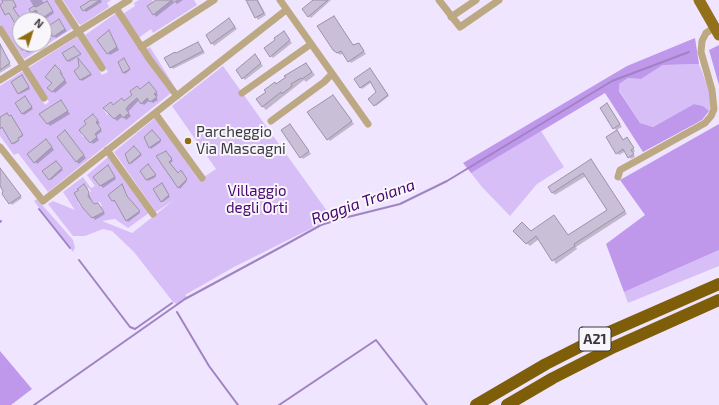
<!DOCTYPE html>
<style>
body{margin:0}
#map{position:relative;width:719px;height:405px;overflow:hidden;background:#f0e5fe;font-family:"Exo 2",sans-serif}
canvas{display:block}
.north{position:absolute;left:12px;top:12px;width:40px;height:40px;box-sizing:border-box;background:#f9f6fb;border:1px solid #adaab1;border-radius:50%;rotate:39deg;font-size:11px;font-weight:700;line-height:16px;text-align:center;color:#3b3741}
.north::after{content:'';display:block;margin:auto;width:14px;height:18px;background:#8f6c11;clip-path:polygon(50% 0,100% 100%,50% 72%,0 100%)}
</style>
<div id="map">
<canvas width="719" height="405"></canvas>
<div class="north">N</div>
</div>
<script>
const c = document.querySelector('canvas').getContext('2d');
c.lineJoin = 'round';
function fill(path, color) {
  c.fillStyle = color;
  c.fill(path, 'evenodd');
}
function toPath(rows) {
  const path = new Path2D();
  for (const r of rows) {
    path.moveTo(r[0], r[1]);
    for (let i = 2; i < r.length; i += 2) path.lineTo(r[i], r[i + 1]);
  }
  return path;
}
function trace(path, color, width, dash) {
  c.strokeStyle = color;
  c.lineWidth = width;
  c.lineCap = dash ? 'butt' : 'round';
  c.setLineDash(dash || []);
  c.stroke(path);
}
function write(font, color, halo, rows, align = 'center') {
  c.font = font + ' "Exo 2",sans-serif';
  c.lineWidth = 4;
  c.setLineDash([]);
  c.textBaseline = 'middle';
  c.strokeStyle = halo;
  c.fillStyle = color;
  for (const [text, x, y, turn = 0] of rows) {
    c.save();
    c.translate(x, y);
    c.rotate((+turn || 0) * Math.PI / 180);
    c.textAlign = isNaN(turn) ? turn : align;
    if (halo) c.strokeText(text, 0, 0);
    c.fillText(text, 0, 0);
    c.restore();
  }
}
fill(toPath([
 [0,0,55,0,73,28,24,59,0,24],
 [20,20,44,20,44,44,20,44],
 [63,0,111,0,107,3,109,7,81,25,78,23],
 [139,0,152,0,153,2,147,6,153,15,172,0,174,2,177,0,194,0,197,5,153,33,151,29,137,39,123,14,135,6,134,3],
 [118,12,143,51,150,47,176,89,48,192,18,153,14,155,0,136,0,86,23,71,45,105,49,102,28,68,78,36,102,75,108,72,85,35],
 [149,82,157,92,154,94,156,97,150,102,147,98,141,103,137,99,135,100,130,91,137,86,140,89],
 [122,98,129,107,126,109,129,113,123,118,120,114,114,119,109,113,107,115,103,108,111,102,113,105],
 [94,114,98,120,96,122,95,134,97,137,90,142,85,136,83,137,81,134,86,124,84,121],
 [699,64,709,90,711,106,709,111,703,106,694,104,653,127,640,123,619,90,619,84,628,78,641,79,663,65],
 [223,66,332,218,234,267,185,295,187,297,177,304,173,302,134,252,112,231,103,229,85,236,73,236,48,204,53,201,75,210,63,192,83,177,91,188,95,186,87,175,109,156,149,213,128,228,115,219,102,221,132,233,136,230,174,200,156,212,114,152,155,118,199,180,216,169,172,106],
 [84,184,87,189,89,188,91,191,88,196,94,204,100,202,102,206,100,207,104,212,97,216,81,207,78,202,81,200,77,188],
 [541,131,564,167,537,184,510,216,482,187,471,173],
 [37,199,73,240,75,248,73,252,34,201],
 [719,250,719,266,628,303,624,292]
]), '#d7bef7');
fill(toPath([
 [695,38,699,64,663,65,641,79,628,78,619,84,619,91,640,123,653,127,694,104,703,106,709,111,702,120,643,152,605,93,471,173,463,163,627,66],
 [719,45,719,85,709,50],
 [719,124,719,250,624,292,606,244,645,215,620,180],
 [0,351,32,389,11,405,0,405]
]), '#bf97eb');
fill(toPath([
 [6,0,12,0,17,7,13,9,20,19,24,16,27,20,20,20,20,33,10,14,6,14],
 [30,0,42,0,44,4,47,2,54,13,44,20,38,12,34,14,32,13,30,9,34,7],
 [93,0,101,0,102,2,86,12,84,10],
 [157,0,183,0,177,4,175,2,156,17,149,6],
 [247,0,258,0,266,15,258,20],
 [314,0,331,0,311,18,308,16],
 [229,19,237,29,214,46,207,36],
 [59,21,67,31,56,38,53,35,50,37,48,35],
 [109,31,119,50,110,55,108,53],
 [286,35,292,43,273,58,271,56,277,41],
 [22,44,38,44,40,46,29,53,26,50,23,50,20,45],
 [0,45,11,66,0,73],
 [200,45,205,53,173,69,171,67],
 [354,46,361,47,366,54,351,63,343,53,340,55,334,50],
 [81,55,69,62,68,61],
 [257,58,263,66,245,80,243,78],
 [79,61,92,75,82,81,75,71,80,68],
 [125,61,130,70,125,74,124,72],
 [55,66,63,74,62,75,67,83,55,93,49,88,53,83],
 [309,67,315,75,306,82,304,80,266,110,263,107,257,99,276,85],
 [371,70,389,96,376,106,370,99,378,92,372,82,362,89,361,88],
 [23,78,30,89,20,94,19,93],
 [151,85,158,95,156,97,158,100,153,103,150,100,144,105,139,100,128,112,131,116,126,120,123,116,117,121,105,108,124,102,140,90],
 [26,99,33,109,24,115,16,103],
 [335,99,354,124,330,141,328,139],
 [63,104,70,114,50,126,41,115],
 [609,107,622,127,616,130,614,128],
 [93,115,100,123,97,125,102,131,96,136,99,140,93,144,81,130,87,125],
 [0,118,12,118,23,136,18,139,19,141,14,144,13,143,0,122],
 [292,128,311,154,303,159,301,157],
 [617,131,624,141,629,141,635,151,633,153,635,157,631,159,626,151,619,155,617,153],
 [152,132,161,142,151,149,145,138],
 [68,134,86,158,79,164,76,161],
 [49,143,54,150,37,164,29,154],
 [134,148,142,155,131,164,130,163],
 [168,154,173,161,169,164,176,173,185,177,187,181,180,189,157,157],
 [56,162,63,170,51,180,43,171],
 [594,164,627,214,576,247,577,249,556,264,539,239,530,246,514,231,568,236,609,210,586,176,555,195,552,192],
 [149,167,156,177,148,181,141,172],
 [110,169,116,179,103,188,94,177],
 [0,170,22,198,12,205,0,185],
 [162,184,170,197,163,202,161,201],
 [86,188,94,205,100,207,105,214,95,220,93,217],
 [109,195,128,198,140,213,128,222,116,201,114,202]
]), '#0003');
trace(toPath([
 [39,209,70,248],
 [0,222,1,221],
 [79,260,130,327,135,329,172,303],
 [177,312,209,366,238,405],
 [34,405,185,299,283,246,321,225,340,219,400,204,447,181,612,81,689,52],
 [279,405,376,340,427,405]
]), '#a083c2', 2);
const building = toPath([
 [2,0,13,0,16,6,13,8,20,18,20,32,9,13,5,15,0,5,3,2,2,0],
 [91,0,100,0,83,11,80,7,91,0],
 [156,0,172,0,153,15,147,6,156,0],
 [246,0,257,0,264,13,255,18,246,0],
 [313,0,328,0,308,17,302,9,313,0],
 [47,1,53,11,41,19,36,10,31,13,29,9,34,6,36,7,47,1],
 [334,16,353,45,359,43,364,51,348,62,341,51,337,53,333,50,317,26,334,16],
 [229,18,235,27,211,44,206,35,229,18],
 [59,19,65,29,53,37,51,33,47,36,44,29,59,19],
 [109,30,117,47,107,54,97,40,109,30],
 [284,31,290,40,270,57,264,48,275,40,274,38,284,31],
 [198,42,203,51,170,68,164,58,175,52,176,53,198,42],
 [0,44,10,63,0,70,0,44],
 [18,44,41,44,27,52,25,49,22,50,18,44],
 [74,46,81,54,67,61,62,53,74,46],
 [255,54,261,63,242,79,236,70,255,54],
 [78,58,91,74,80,80,74,71,79,67,78,58],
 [124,58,130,69,123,73,118,62,124,58],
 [306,63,312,72,302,79,301,78,291,84,292,86,282,94,281,92,262,107,256,99,266,92,264,90,275,82,276,84,286,77,284,76,306,63],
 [55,65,61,71,60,72,65,80,52,92,47,88,52,83,45,77,55,65],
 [370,68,388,95,374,106,368,99,376,92,370,81,360,88,354,79,370,68],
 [22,75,29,87,18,94,11,82,22,75],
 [149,82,157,92,154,94,157,97,150,102,147,98,141,104,137,98,128,106,126,109,129,113,123,118,120,114,114,119,103,108,111,102,113,105,122,98,124,101,132,95,130,91,137,86,140,89,149,82],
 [333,95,352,121,327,140,307,112,333,95],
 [25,96,32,107,22,114,15,103,25,96],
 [61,100,68,111,47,124,39,114,61,100],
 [607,103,620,124,613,129,600,108,607,103],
 [7,113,9,116,11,115,23,135,18,138,19,140,12,144,2,127,0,129,0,117,7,113],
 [93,114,98,120,96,122,101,129,95,134,97,137,90,143,79,130,86,124,84,121,93,114],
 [290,124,309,151,300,158,281,130,290,124],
 [65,130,84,155,76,162,57,137,65,130],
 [152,130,161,140,149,148,144,137,152,130],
 [617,130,623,140,627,137,634,148,631,150,634,154,628,158,623,149,616,154,606,137,617,130],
 [46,139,52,147,34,163,27,154,46,139],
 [134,146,141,154,129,164,125,154,134,146],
 [166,151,172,159,169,162,178,173,181,170,187,179,178,188,156,156,166,151],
 [591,159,625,211,574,244,575,246,552,261,536,236,526,244,513,231,522,222,531,231,554,215,568,235,607,210,583,173,552,193,548,187,591,159],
 [56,161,62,168,49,180,42,171,56,161],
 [148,164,156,175,146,180,140,171,148,164],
 [108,165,115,177,100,186,93,177,108,165],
 [0,168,21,196,9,204,2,194,3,191,0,186,0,168],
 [162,183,169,195,161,202,153,189,162,183],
 [84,184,89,192,88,196,94,204,98,203,104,212,92,218,82,207,74,193,79,190,77,189,84,184],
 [122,184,127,196,140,211,126,221,116,203,114,200,112,201,108,195,122,184]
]);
fill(building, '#c9bfd6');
trace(building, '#9c92a9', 1);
trace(toPath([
 [58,0,102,68],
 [280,0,368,124],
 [439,0,460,27,499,0],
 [116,8,150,60,177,96],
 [451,17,476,0],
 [0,29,44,98],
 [141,47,214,0],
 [0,80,129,0],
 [242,93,311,44],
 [155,113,202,178],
 [271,121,324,82,332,74],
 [0,147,43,201,286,10],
 [107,150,153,214],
 [618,177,620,170,705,123,711,116,714,109,712,90,701,52,702,41,706,33,715,27]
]), '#bca983', 7);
trace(toPath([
 [699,0,719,35]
]), '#93711c', 11);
trace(toPath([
 [476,405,546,364,607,333,719,284],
 [507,405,553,378,614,347,719,300]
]), '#7e5e09', 12);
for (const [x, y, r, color] of [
 [188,141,4,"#8f6c11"]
]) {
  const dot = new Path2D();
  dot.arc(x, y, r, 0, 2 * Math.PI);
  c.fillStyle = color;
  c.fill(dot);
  trace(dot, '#f9f6fb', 1.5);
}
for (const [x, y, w] of [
 [595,339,32]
]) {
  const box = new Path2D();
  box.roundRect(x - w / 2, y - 12, w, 24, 3);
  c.fillStyle = '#f9f6fb';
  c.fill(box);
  trace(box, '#3b3741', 1);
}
write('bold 14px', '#3b3741', null, [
 ["A21",595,339]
]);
write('15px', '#3b3741', '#f9f6fb', [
 ["Parcheggio",196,132],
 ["Via Mascagni",196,149]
], 'left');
write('15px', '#45076e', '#f9f6fb', [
 ["Villaggio",257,191],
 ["degli Orti",257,208]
]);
write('italic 16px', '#44066d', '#f9f6fb', [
 ["Roggia Troiana",363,202,-19]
]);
</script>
